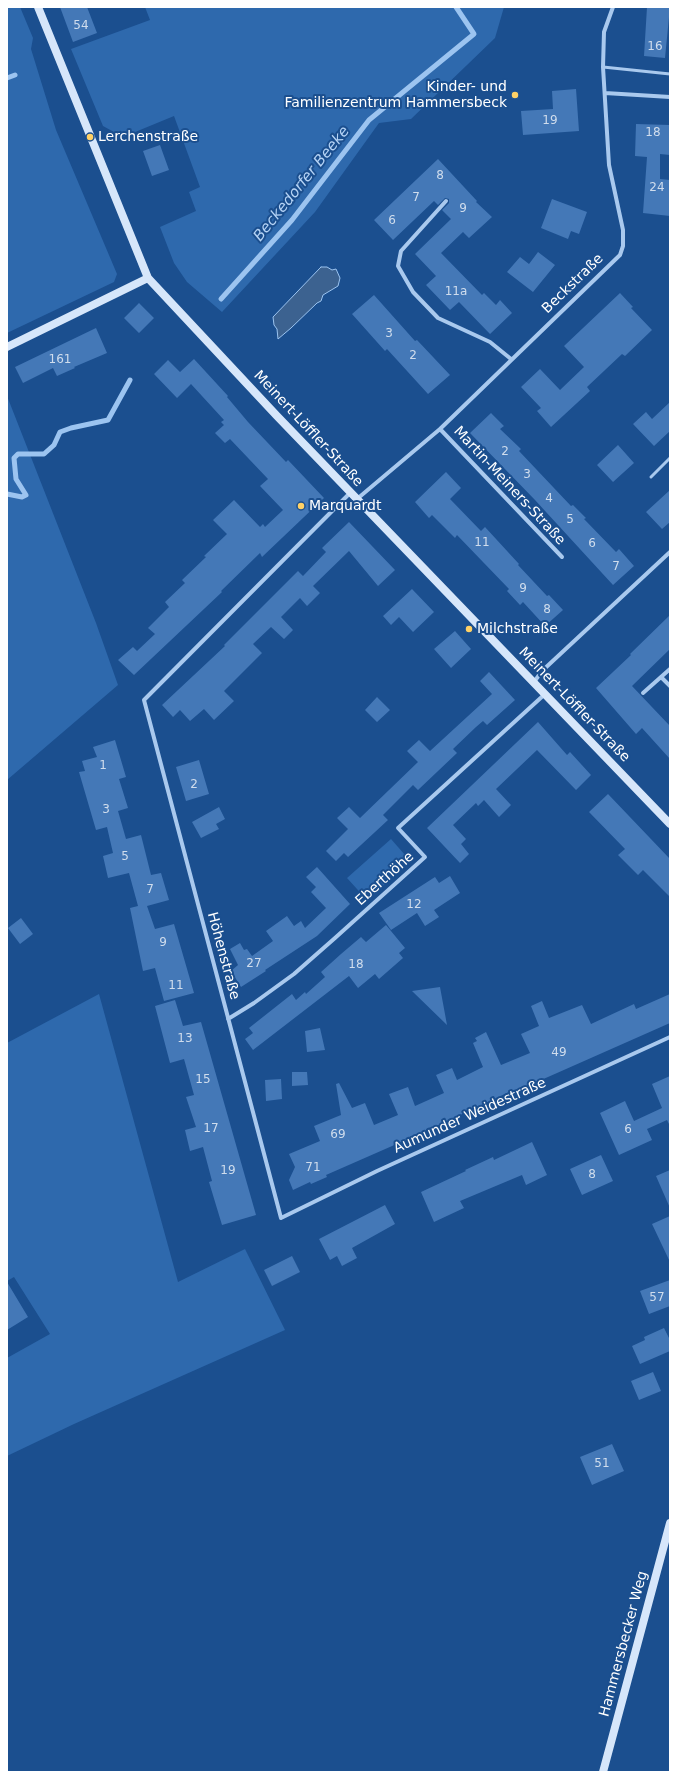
<!DOCTYPE html>
<meta charset="utf-8">
<style>
body{margin:0}
#map{position:relative;width:677px;height:1779px;overflow:hidden;background:#1b4f8f;font-family:"DejaVu Sans",sans-serif}
canvas{display:block}
.frame{position:absolute;inset:0;border:8px solid #fff;pointer-events:none}
</style>
<div id="map">
<canvas width="677" height="1779"></canvas>
<div class="frame"></div>
</div>
<script>
const c = document.querySelector('canvas').getContext('2d');
c.lineJoin = 'round';
function fill(path, color) {
  c.fillStyle = color;
  c.fill(path, 'evenodd');
}
function toPath(rows) {
  const path = new Path2D();
  for (const r of rows) {
    path.moveTo(r[0], r[1]);
    for (let i = 2; i < r.length; i += 2) path.lineTo(r[i], r[i + 1]);
  }
  return path;
}
function trace(path, color, width, dash) {
  c.strokeStyle = color;
  c.lineWidth = width;
  c.lineCap = dash ? 'butt' : 'round';
  c.setLineDash(dash || []);
  c.stroke(path);
}
function write(font, color, halo, rows, align = 'center') {
  c.font = font + ' "DejaVu Sans",sans-serif';
  c.lineWidth = 4;
  c.setLineDash([]);
  c.textBaseline = 'middle';
  c.strokeStyle = halo;
  c.fillStyle = color;
  for (const [text, x, y, turn = 0] of rows) {
    c.save();
    c.translate(x, y);
    c.rotate((+turn || 0) * Math.PI / 180);
    c.textAlign = isNaN(turn) ? turn : align;
    if (halo) c.strokeText(text, 0, 0);
    c.fillText(text, 0, 0);
    c.restore();
  }
}
fill(toPath([
 [7,7,20,7,33,38,31,49,56,130,117,274,114,282,7,333],
 [145,7,504,7,495,38,411,119,379,123,315,212,222,312,187,282,174,263,160,227,196,211,189,192,200,187,174,116,123,137,103,126,71,49,150,20],
 [7,396,96,623,118,685,7,780],
 [391,839,405,855,405,866,367,900,347,878],
 [99,994,178,1282,245,1249,285,1330,74,1424,7,1456,7,1358,50,1334,14,1277,7,1281,7,1043]
]), '#2e69ad');
const water = toPath([
 [321,267,327,267,332,270,336,269,340,278,338,286,323,295,321,301,317,303,291,328,278,339,277,329,274,325,273,317,321,267]
]);
fill(water, '#3c6290');
trace(water, '#9cc4f0', 1);
trace(toPath([
 [7,78,15,75],
 [221,299,292,220,369,120,474,34,456,7],
 [7,494,22,497,26,495,16,479,14,458,18,454,44,454,54,445,60,432,71,428,108,420,130,380]
]), '#9cc4f0', 5);
fill(toPath([
 [60,7,87,7,97,33,73,42],
 [647,7,670,7,665,58,644,56],
 [576,89,579,131,523,135,521,111,553,109,552,91],
 [636,124,670,125,670,155,660,154,660,179,670,180,670,216,643,213,647,157,635,156],
 [160,145,169,170,152,176,143,151],
 [438,159,477,201,476,202,492,217,469,238,463,232,441,253,482,295,484,293,496,305,500,300,512,313,490,334,459,302,450,310,426,285,436,276,415,254,451,219,442,210,449,203,449,199,445,198,438,205,434,201,393,240,374,220],
 [552,199,587,212,579,234,571,231,568,239,541,228],
 [538,252,555,265,533,292,507,272,520,257,529,264],
 [620,293,633,307,631,308,652,330,625,356,622,354,587,387,590,391,551,427,537,411,541,408,521,387,540,369,560,390,584,367,564,346],
 [374,295,415,341,417,340,450,375,428,394,387,349,385,351,352,314],
 [139,303,154,318,139,333,124,318],
 [96,328,107,353,74,367,75,368,57,376,53,368,23,383,15,367],
 [194,359,228,396,227,397,248,422,286,462,288,460,324,498,262,557,260,553,221,591,222,592,134,675,118,660,133,647,137,651,155,634,148,628,169,607,165,602,185,583,182,580,206,557,204,556,227,534,213,520,234,500,260,527,263,524,265,527,283,510,260,486,268,479,230,439,225,443,215,433,224,425,221,422,224,420,191,384,177,398,154,374,168,360,180,372],
 [670,402,670,431,654,446,633,424,646,412,652,419],
 [491,413,504,426,500,429,521,449,519,451,571,506,573,505,586,518,584,519,616,552,619,549,634,566,613,585,535,500,470,433],
 [618,445,634,463,613,482,597,465],
 [446,472,461,488,450,499,481,531,485,527,519,564,518,565,547,596,549,595,563,610,545,626,523,602,520,605,507,591,509,589,457,535,455,538,432,515,429,518,415,502],
 [670,490,670,522,662,529,646,512],
 [349,522,395,570,378,586,349,551,313,586,320,593,307,606,300,598,281,617,293,630,284,639,271,627,253,644,262,653,224,691,234,701,214,720,204,709,190,721,180,710,173,717,162,705,225,646,224,645,298,571,303,576,326,552,322,548],
 [412,589,434,612,413,632,399,617,391,625,383,616],
 [670,615,670,649,632,686,670,726,670,759,642,728,636,734,596,688,631,655,630,654],
 [455,631,471,649,451,668,434,649],
 [489,672,515,700,487,725,483,721,476,727,453,749,457,753,418,790,413,785,383,815,388,820,348,857,344,853,336,861,326,851,348,829,337,818,349,807,360,818,418,762,407,751,419,740,430,751,492,694,480,681],
 [377,697,390,710,377,722,365,710],
 [538,722,567,755,570,752,591,775,576,790,537,750,496,789,511,805,499,817,484,800,478,806,476,803,453,825,466,839,461,844,469,854,460,863,427,828],
 [115,740,126,777,119,779,128,808,118,811,126,839,141,835,151,875,161,873,169,900,147,906,155,929,174,924,194,993,164,1001,155,968,143,971,130,908,138,906,129,873,108,878,103,856,113,853,107,827,96,830,79,772,85,771,82,761,97,757,93,747],
 [199,760,209,794,186,801,176,767],
 [608,794,670,859,670,897,643,870,638,875,618,855,625,849,589,812],
 [219,807,225,819,216,824,219,829,201,838,192,822],
 [317,867,350,904,317,936,265,970,266,971,241,987,231,971,238,965,230,949,240,943,244,950,247,949,252,956,273,941,266,931,287,916,294,926,301,921,305,928,326,908,311,892,316,887,306,877],
 [450,876,460,893,434,910,439,917,425,926,417,913,391,930,379,913,435,877,439,883],
 [21,918,33,934,20,944,8,928],
 [386,925,405,948,399,953,403,958,379,979,375,974,358,988,349,976,253,1050,245,1039,253,1033,249,1028,292,994,296,1000,305,992,306,994,325,977,321,972,341,954,361,937,366,942],
 [440,987,447,1025,412,991],
 [670,994,670,1023,548,1077,510,1093,509,1092,424,1132,326,1175,327,1177,311,1184,310,1182,293,1190,289,1180,295,1167,289,1154,320,1141,314,1126,341,1115,336,1084,339,1083,352,1108,365,1103,374,1125,398,1115,389,1094,408,1087,415,1106,444,1093,436,1075,452,1068,457,1080,483,1067,473,1043,477,1041,475,1038,486,1032,501,1065,530,1053,521,1034,539,1026,531,1006,542,1001,549,1018,582,1005,591,1024,634,1004,636,1009],
 [175,1000,183,1026,201,1022,256,1215,222,1225,209,1182,212,1181,203,1147,190,1151,185,1130,196,1127,186,1097,194,1095,184,1059,170,1063,155,1006],
 [320,1028,325,1050,307,1052,305,1031],
 [292,1072,307,1072,308,1085,292,1086],
 [670,1076,670,1126,667,1120,647,1129,652,1140,619,1155,600,1113,625,1101,634,1121,662,1108,652,1084],
 [281,1079,282,1099,266,1101,265,1080],
 [532,1142,547,1175,526,1185,522,1175,460,1201,464,1208,434,1222,421,1192,466,1171,465,1170,493,1157,494,1160],
 [601,1155,613,1181,582,1195,570,1169],
 [670,1170,670,1208,656,1176],
 [385,1205,395,1224,352,1248,357,1258,342,1266,337,1256,330,1260,319,1239],
 [670,1216,670,1262,652,1224],
 [292,1256,300,1272,272,1286,264,1270],
 [670,1280,670,1306,649,1314,640,1291],
 [7,1282,28,1317,7,1330],
 [664,1328,670,1340,670,1351,640,1364,632,1346,645,1340,644,1337],
 [653,1372,661,1391,639,1400,631,1381],
 [612,1444,624,1471,592,1485,580,1457]
]), '#4478b7');
trace(toPath([
 [603,67,670,74],
 [651,477,670,458]
]), '#a9c9ee', 3);
trace(toPath([
 [605,93,670,97],
 [446,201,401,251,398,266,413,292,438,318,490,342,511,359],
 [440,429,562,557],
 [350,493,144,700,281,1218,377,1171,670,1037],
 [357,499,440,429,620,255,623,246,623,230,609,165,603,67,604,32,613,7],
 [661,677,670,686],
 [534,682,542,671,670,552],
 [643,693,670,669],
 [228,1019,254,1003,294,974,335,938,425,857,398,828,545,694]
]), '#a9c9ee', 4);
trace(toPath([
 [38,7,148,278,277,416,670,824],
 [7,347,148,278],
 [603,1772,670,1523]
]), '#d6e6fa', 8);
for (const [x, y, r, color] of [
 [515,95,4,"#ffd166"],
 [90,137,4,"#ffd166"],
 [301,506,4,"#ffd166"],
 [469,629,4,"#ffd166"]
]) {
  const dot = new Path2D();
  dot.arc(x, y, r, 0, 2 * Math.PI);
  c.fillStyle = color;
  c.fill(dot);
  trace(dot, '#1b4f8f', 1.5);
}
write('12px', '#d0dded', null, [
 ["54",81,26],
 ["16",655,47],
 ["19",550,121],
 ["18",653,133],
 ["8",440,176],
 ["24",657,188],
 ["7",416,198],
 ["9",463,209],
 ["6",392,221],
 ["11a",456,292],
 ["3",389,334],
 ["2",413,356],
 ["161",60,360],
 ["2",505,452],
 ["3",527,475],
 ["4",549,499],
 ["5",570,520],
 ["11",482,543],
 ["6",592,544],
 ["7",616,567],
 ["9",523,589],
 ["8",547,610],
 ["1",103,766],
 ["2",194,785],
 ["3",106,810],
 ["5",125,857],
 ["7",150,890],
 ["12",414,905],
 ["9",163,943],
 ["27",254,964],
 ["18",356,965],
 ["11",176,986],
 ["13",185,1039],
 ["49",559,1053],
 ["15",203,1080],
 ["17",211,1129],
 ["6",628,1130],
 ["69",338,1135],
 ["71",313,1168],
 ["19",228,1171],
 ["8",592,1175],
 ["57",657,1298],
 ["51",602,1464]
]);
write('14px', '#fff', '#1b4f8f', [
 ["Kinder- und",507,87,"right"],
 ["Familienzentrum Hammersbeck",507,103,"right"],
 ["Lerchenstraße",98,137],
 ["Marquardt",309,506],
 ["Milchstraße",477,629]
], 'left');
write('14px', '#fff', '#1b4f8f', [
 ["Beckstraße",573,284,-44],
 ["Meinert-Löffler-Straße",308,429,47],
 ["Martin-Meiners-Straße",509,486,47],
 ["Meinert-Löffler-Straße",574,705,46],
 ["Eberthöhe",385,879,-42],
 ["Höhenstraße",223,956,75],
 ["Aumunder Weidestraße",470,1116,-24],
 ["Hammersbecker Weg",624,1644,-75]
]);
write('italic 15px', '#b5d3f5', '#1b4f8f', [
 ["Beckedorfer Beeke",302,184,-51]
]);
</script>
